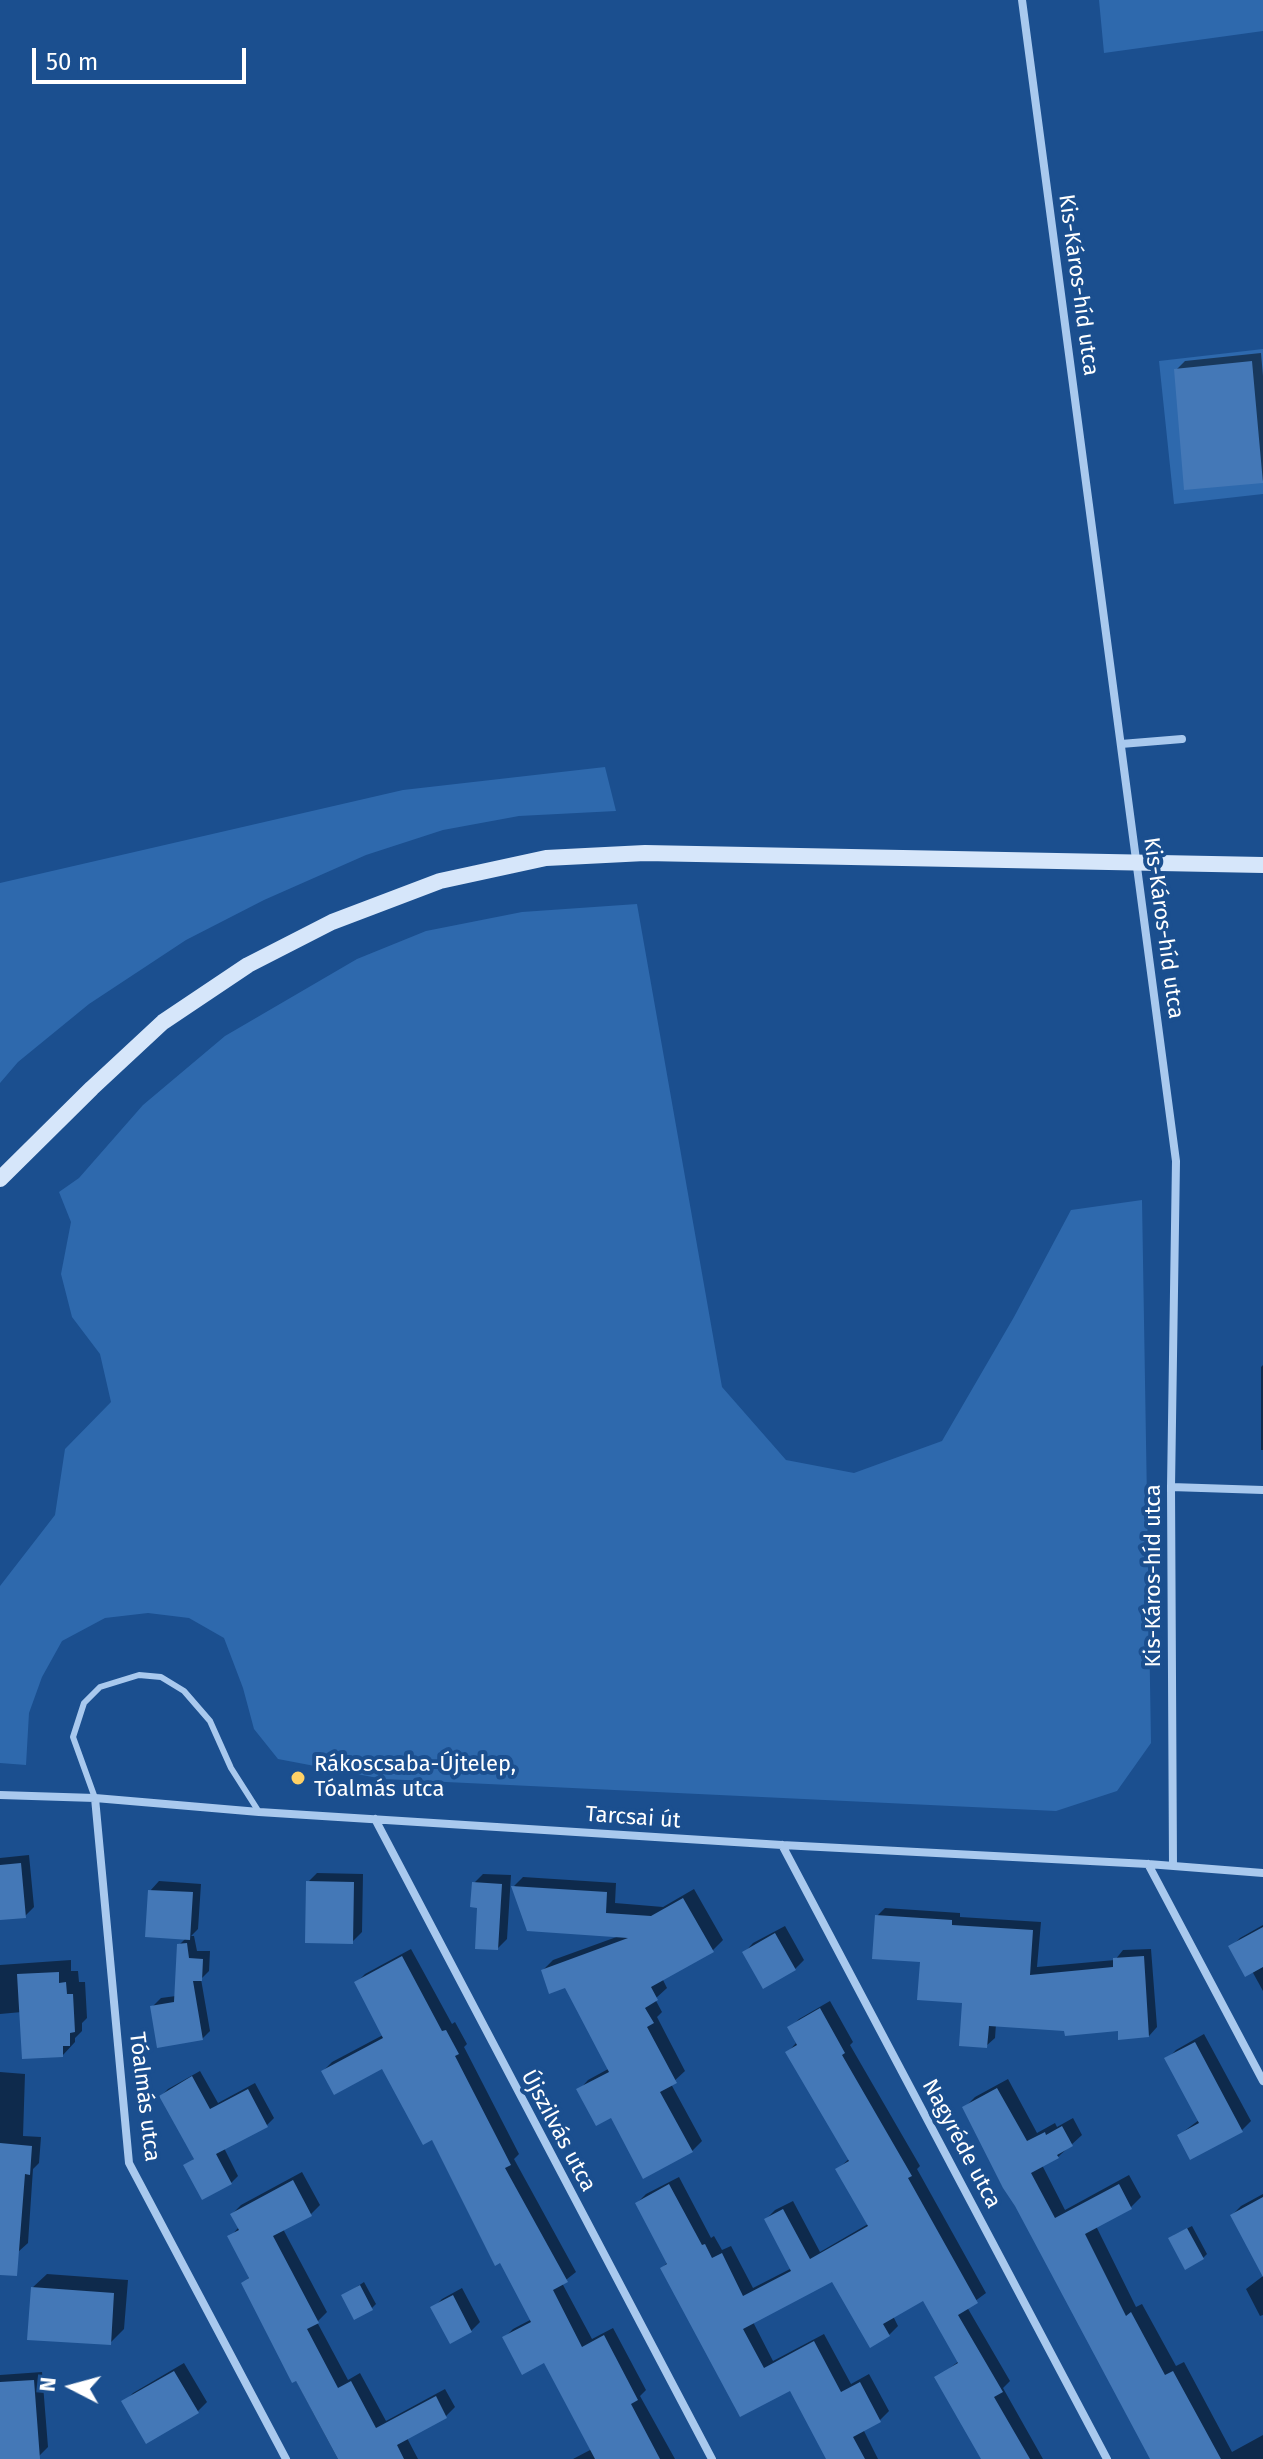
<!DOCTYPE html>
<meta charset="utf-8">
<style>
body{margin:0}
#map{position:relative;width:1263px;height:2459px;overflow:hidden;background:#1b4f8f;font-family:"Fira Sans",sans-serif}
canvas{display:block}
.north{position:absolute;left:32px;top:2347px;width:80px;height:80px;-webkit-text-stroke:6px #1b4f8f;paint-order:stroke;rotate:276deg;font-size:22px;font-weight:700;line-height:32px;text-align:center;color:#fff}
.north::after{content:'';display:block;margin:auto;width:28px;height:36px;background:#fff;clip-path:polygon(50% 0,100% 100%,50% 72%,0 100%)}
.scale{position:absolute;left:32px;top:48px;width:214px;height:36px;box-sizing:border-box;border:4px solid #fff;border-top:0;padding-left:10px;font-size:24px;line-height:28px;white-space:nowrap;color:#fff;-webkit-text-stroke:6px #1b4f8f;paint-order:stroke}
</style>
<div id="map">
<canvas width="1263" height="2459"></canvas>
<div class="north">N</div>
<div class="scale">50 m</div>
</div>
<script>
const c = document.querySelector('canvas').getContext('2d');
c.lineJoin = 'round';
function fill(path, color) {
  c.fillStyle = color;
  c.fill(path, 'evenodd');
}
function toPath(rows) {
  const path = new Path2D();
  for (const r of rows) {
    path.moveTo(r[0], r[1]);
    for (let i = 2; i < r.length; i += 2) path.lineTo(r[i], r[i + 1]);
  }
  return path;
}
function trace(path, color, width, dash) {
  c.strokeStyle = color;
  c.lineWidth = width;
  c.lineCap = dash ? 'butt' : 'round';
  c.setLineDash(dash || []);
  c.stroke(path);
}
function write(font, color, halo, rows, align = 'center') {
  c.font = font + ' "Fira Sans",sans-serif';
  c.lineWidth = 8;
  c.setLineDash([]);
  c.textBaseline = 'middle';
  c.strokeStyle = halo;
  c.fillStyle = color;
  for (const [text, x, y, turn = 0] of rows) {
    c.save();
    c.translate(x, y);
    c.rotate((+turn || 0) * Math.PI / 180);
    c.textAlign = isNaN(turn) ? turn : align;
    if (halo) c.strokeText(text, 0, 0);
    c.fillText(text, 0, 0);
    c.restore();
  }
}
fill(toPath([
 [1099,0,1263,0,1263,31,1104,53],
 [1263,349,1263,494,1174,504,1159,361],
 [605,767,616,811,519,816,443,830,366,855,264,900,186,940,89,1004,18,1062,0,1083,0,883,403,790],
 [637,904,722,1387,786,1460,854,1473,942,1441,1014,1317,1071,1210,1142,1200,1151,1743,1117,1791,1056,1811,383,1779,278,1759,254,1729,243,1688,224,1638,189,1618,148,1613,105,1618,62,1641,42,1677,29,1713,26,1765,0,1763,0,1586,55,1515,65,1449,111,1402,100,1354,72,1317,61,1274,71,1222,59,1192,79,1178,143,1105,225,1036,357,959,426,931,522,912]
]), '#2e69ad');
fill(toPath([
 [1261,353,1263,376,1263,481,1176,370,1185,361],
 [1263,1365,1263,1450,1261,1450,1261,1367],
 [29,1855,34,1907,25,1916,0,1918,0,1858],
 [317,1873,363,1874,362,1932,352,1942,308,1882],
 [483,1874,511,1875,507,1939,498,1948,479,1906,474,1883],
 [523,1877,616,1883,615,1903,663,1907,694,1889,723,1940,713,1950,662,1978,667,1988,655,1999,662,2012,657,2017,685,2071,671,2084,702,2141,692,2151,612,2115,579,2090,588,2080,610,2068,566,1986,543,1970,553,1960,622,1935,514,1886],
 [159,1881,201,1884,198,1929,191,1936,194,1936,197,1951,210,1951,209,1971,201,1979,210,2031,202,2039,153,2006,161,1998,176,1996,179,1945,186,1938,150,1891],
 [885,1908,960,1913,960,1917,1041,1922,1037,1967,1115,1960,1123,1950,1151,1949,1157,2027,1149,2036,1120,2029,996,2024,995,2038,986,2046,965,2002,877,1916],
 [1263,1925,1263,1991,1252,1971,1231,1947,1240,1938],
 [785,1926,804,1960,795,1969,744,1953,753,1943],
 [411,1949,452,2024,455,2022,467,2044,464,2047,519,2154,514,2159,576,2272,562,2283,592,2339,613,2328,646,2390,640,2396,675,2459,573,2459,592,2449,545,2361,504,2338,513,2329,532,2319,432,2138,383,2066,323,2071,332,2062,383,2035,356,1983,365,1974],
 [71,1960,71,1971,78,1971,79,1982,85,1982,87,2018,82,2023,82,2031,75,2038,75,2042,63,2055,22,2012,0,2014,0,1965],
 [830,2001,853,2042,850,2045,920,2166,917,2169,986,2293,967,2307,1010,2381,1003,2388,1043,2459,983,2459,937,2378,959,2361,924,2298,893,2316,898,2326,889,2335,833,2279,753,2322,773,2361,824,2334,851,2384,869,2374,889,2411,880,2420,863,2429,878,2459,828,2459,790,2388,741,2415,662,2268,668,2262,637,2203,646,2194,679,2177,711,2238,714,2236,722,2250,731,2246,753,2288,792,2268,766,2219,775,2210,793,2201,820,2252,868,2224,838,2169,850,2158,788,2052,796,2043,790,2028,799,2019],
 [1204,2034,1251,2121,1242,2130,1179,2135,1199,2120,1167,2059,1176,2050],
 [200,2071,218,2103,255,2083,274,2118,267,2125,224,2148,238,2176,231,2183,186,2166,196,2157,161,2096,168,2089],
 [0,2072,25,2074,23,2136,41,2137,39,2163,33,2169,28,2243,18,2252,0,2251],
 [1008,2079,1037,2133,1055,2123,1057,2127,1073,2118,1082,2135,1058,2157,1042,2165,1065,2210,1129,2175,1141,2197,1131,2207,1096,2226,1136,2307,1142,2304,1176,2366,1184,2362,1232,2452,1263,2435,1263,2459,1191,2459,965,2107,975,2097],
 [302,2172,320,2205,311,2214,283,2229,327,2312,317,2322,348,2380,360,2373,386,2421,445,2389,455,2407,446,2416,407,2438,418,2459,338,2459,244,2283,250,2276,230,2237,239,2227,232,2214,241,2205],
 [1263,2194,1263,2273,1232,2215,1241,2206],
 [1192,2226,1207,2254,1203,2258,1174,2235],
 [47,2274,128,2280,124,2329,110,2343,32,2288],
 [1263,2276,1263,2315,1260,2316,1246,2289],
 [364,2282,376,2304,372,2308,343,2296],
 [462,2288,480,2322,471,2331,433,2308,442,2299],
 [184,2363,207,2402,198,2411,124,2402,133,2393],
 [42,2372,48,2447,39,2456,0,2459,0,2375]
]), '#0007');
fill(toPath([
 [1252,361,1263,483,1184,490,1174,369],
 [21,1863,26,1918,0,1920,0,1865],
 [306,1881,354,1882,353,1944,305,1943],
 [472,1882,502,1884,498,1950,475,1949,477,1908,470,1907],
 [511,1886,607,1892,606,1913,651,1916,683,1898,714,1952,651,1987,658,2000,645,2008,654,2023,647,2027,677,2083,660,2092,693,2152,643,2179,611,2118,596,2126,576,2089,609,2072,565,1988,549,1994,541,1970,628,1938,527,1931],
 [148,1890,193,1892,190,1940,145,1937],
 [875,1915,952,1920,952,1925,1033,1930,1030,1975,1113,1967,1113,1958,1144,1956,1149,2037,1118,2040,1118,2031,1065,2036,1064,2031,989,2026,987,2048,959,2046,962,2003,917,2000,920,1962,872,1959],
 [1263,1927,1263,1967,1245,1977,1228,1946],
 [775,1933,796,1970,763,1989,742,1952],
 [187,1943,189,1958,203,1959,202,1981,193,1981,203,2040,157,2048,150,2006,174,2002,177,1944],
 [402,1956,442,2031,446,2030,459,2054,455,2056,511,2165,505,2168,568,2282,553,2290,582,2347,604,2335,638,2400,631,2404,660,2459,595,2459,544,2363,522,2375,502,2337,531,2322,500,2263,495,2266,432,2140,423,2145,382,2069,334,2095,321,2071,383,2038,354,1982],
 [59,1972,59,1983,66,1982,67,1994,73,1994,75,2032,70,2033,70,2046,63,2046,63,2057,22,2059,17,1974],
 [820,2008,845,2053,842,2055,912,2176,908,2178,978,2303,958,2315,1003,2392,994,2397,1030,2459,981,2459,934,2377,958,2363,923,2301,883,2324,890,2336,870,2348,832,2282,743,2329,764,2368,814,2341,841,2392,860,2382,881,2422,853,2437,865,2459,826,2459,790,2391,740,2417,660,2268,667,2264,635,2203,669,2184,702,2245,705,2244,712,2258,722,2253,743,2296,791,2271,764,2219,783,2209,810,2259,868,2226,835,2169,849,2161,785,2052,797,2045,787,2027],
 [1195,2042,1243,2132,1190,2160,1177,2135,1199,2123,1164,2058],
 [192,2076,210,2109,248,2089,268,2127,216,2154,232,2184,202,2200,183,2165,194,2159,159,2096],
 [997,2088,1027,2141,1045,2132,1046,2135,1062,2126,1073,2146,1057,2155,1059,2158,1031,2173,1055,2218,1119,2184,1132,2209,1085,2234,1126,2316,1131,2312,1165,2375,1173,2371,1221,2459,1150,2459,1015,2206,1003,2188,962,2107],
 [0,2143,32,2146,30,2175,25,2174,17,2276,0,2275],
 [293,2180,312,2216,273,2236,319,2323,307,2329,338,2388,351,2381,376,2428,436,2396,447,2418,397,2445,404,2459,338,2459,296,2381,292,2383,241,2283,249,2278,227,2236,239,2230,230,2214],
 [1263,2197,1263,2277,1230,2215],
 [1187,2228,1204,2259,1185,2270,1168,2238],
 [360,2285,373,2310,354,2320,341,2295],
 [31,2287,114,2293,111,2345,27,2340],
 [453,2295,472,2332,450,2344,430,2307],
 [174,2371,199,2413,146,2444,121,2401],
 [34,2380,40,2459,0,2459,0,2382]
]), '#4478b7');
trace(toPath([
 [95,1798,73,1737,84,1703,100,1687,139,1675,161,1677,184,1691,210,1721,231,1768,259,1812]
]), '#a9c9ee', 6);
trace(toPath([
 [1022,0,1176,1161,1171,1487,1173,1866],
 [1121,744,1182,739],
 [1171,1487,1263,1490],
 [0,1795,95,1798,259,1812,782,1845,1148,1864,1263,1873],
 [95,1798,129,2163,286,2459],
 [375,1819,712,2459],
 [782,1845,1107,2459],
 [1148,1864,1263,2081]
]), '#a9c9ee', 8);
trace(toPath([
 [0,1179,92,1088,163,1022,248,965,332,922,440,881,546,858,645,853,1263,865]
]), '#d6e6fa', 16);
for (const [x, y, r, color] of [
 [298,1778,8,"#ffd166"]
]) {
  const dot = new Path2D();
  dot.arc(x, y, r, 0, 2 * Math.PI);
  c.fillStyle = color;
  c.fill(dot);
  trace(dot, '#1b4f8f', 3);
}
write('22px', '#fff', '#1b4f8f', [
 ["Kis-Káros-híd utca",1078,285,82],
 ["Kis-Káros-híd utca",1163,928,82],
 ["Kis-Káros-híd utca",1154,1576,-90],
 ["Tarcsai út",633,1818,4],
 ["Tóalmás utca",144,2097,83],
 ["Újszilvás utca",558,2131,62],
 ["Nagyréde utca",961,2144,62]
]);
write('22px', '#fff', '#1b4f8f', [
 ["Rákoscsaba-Újtelep,",314,1765],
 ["Tóalmás utca",314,1790]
], 'left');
</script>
